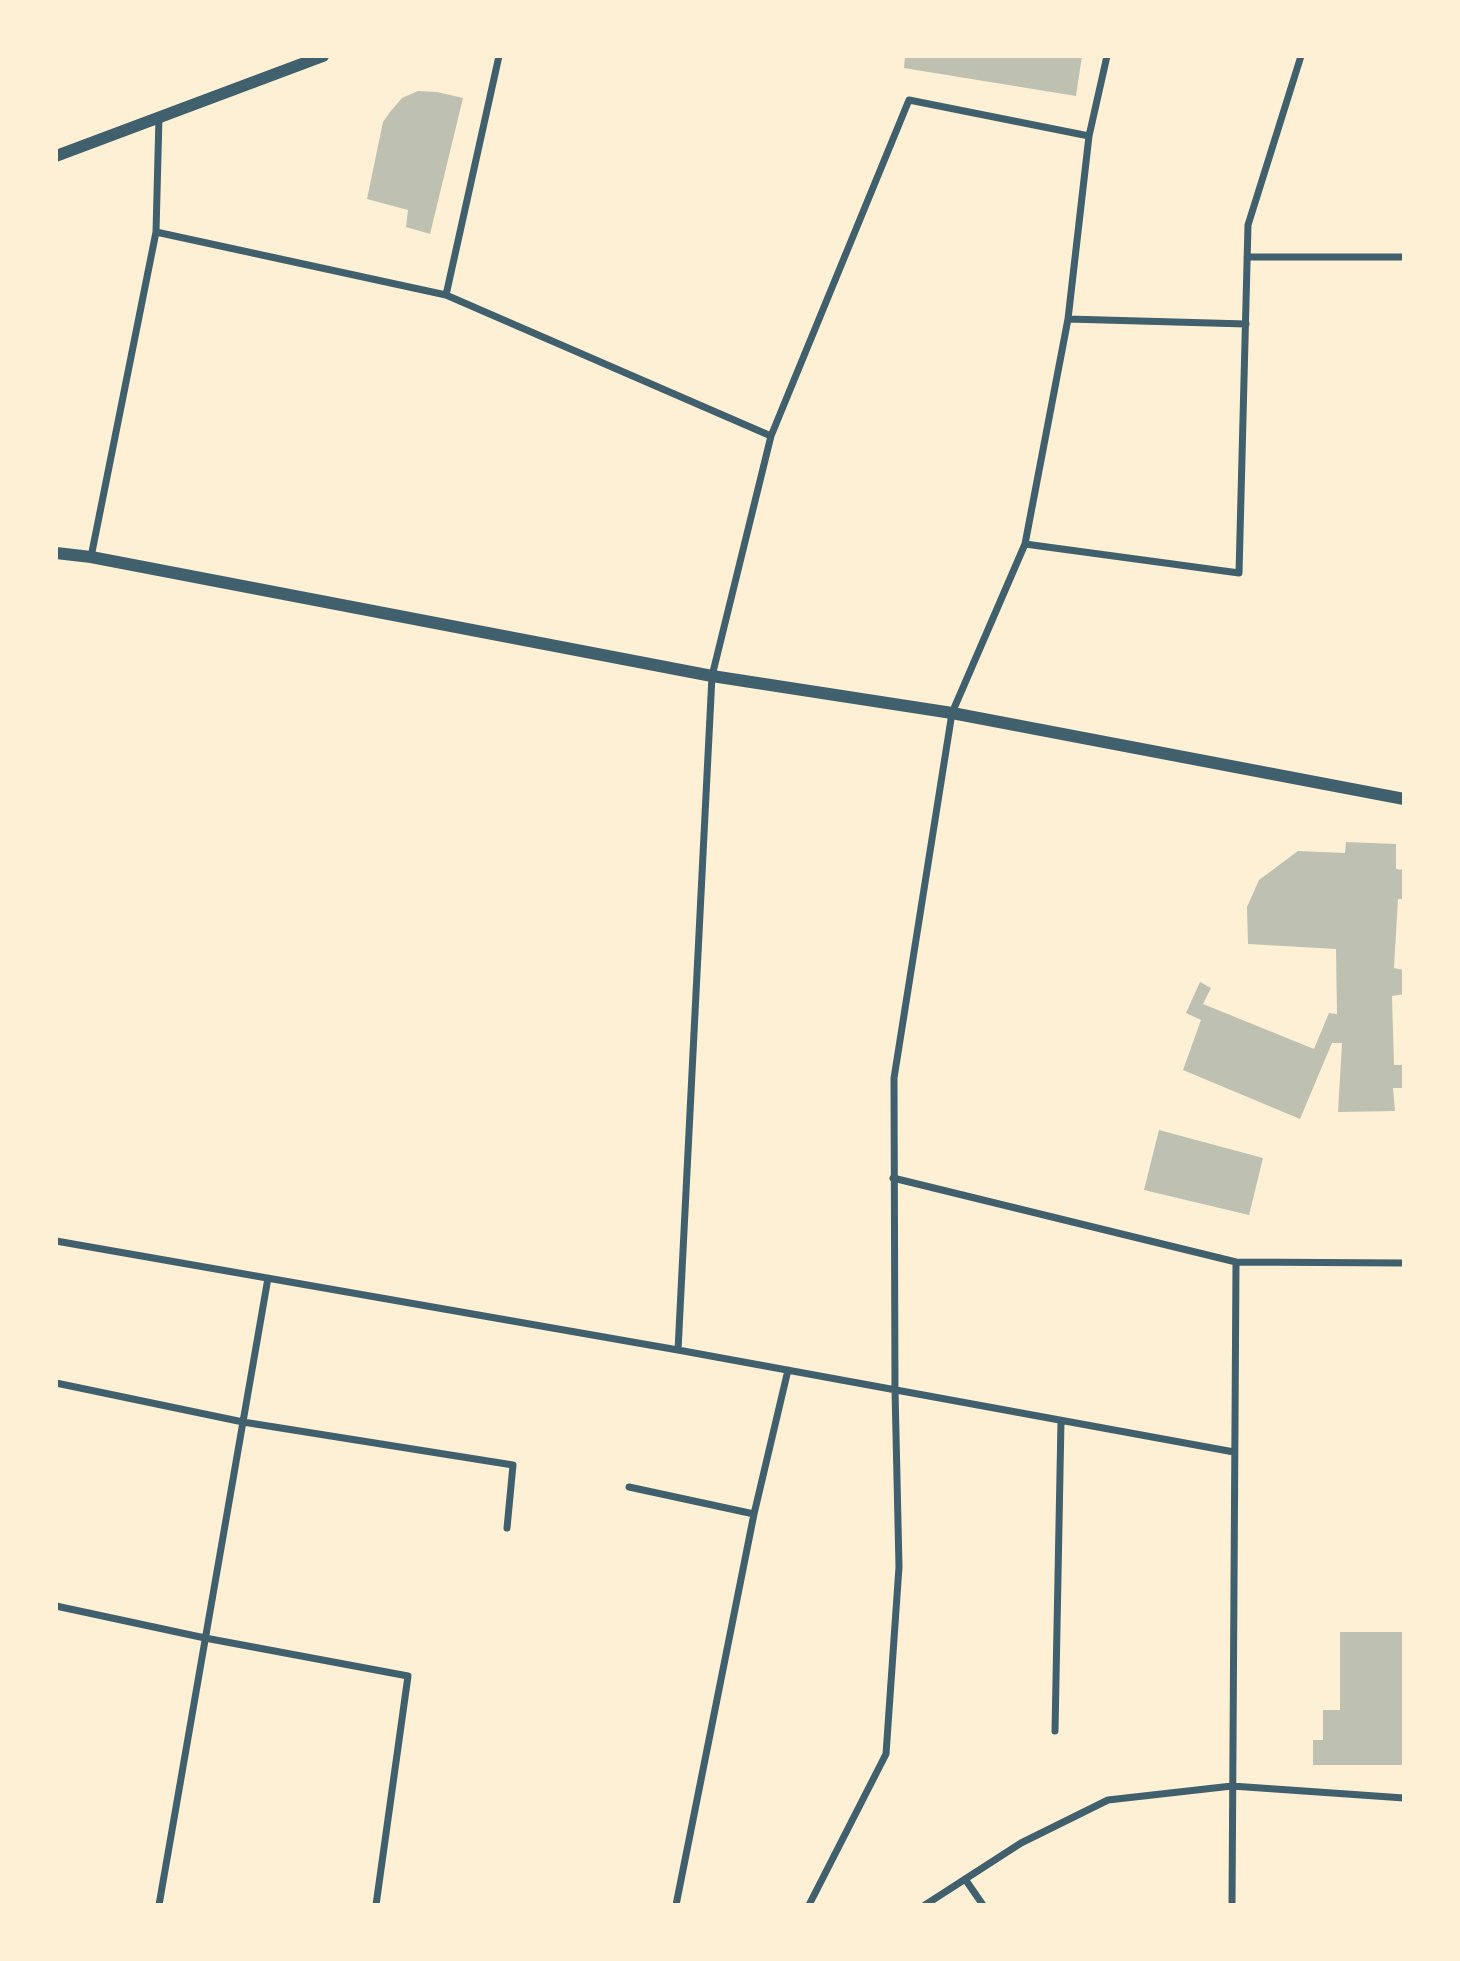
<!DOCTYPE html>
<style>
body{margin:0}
#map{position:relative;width:1460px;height:1961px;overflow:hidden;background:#fdf0d5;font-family:"Space Grotesk",sans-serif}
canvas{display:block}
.frame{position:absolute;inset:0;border:58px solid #fdf0d5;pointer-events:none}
</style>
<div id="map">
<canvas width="1460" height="1961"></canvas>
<div class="frame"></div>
</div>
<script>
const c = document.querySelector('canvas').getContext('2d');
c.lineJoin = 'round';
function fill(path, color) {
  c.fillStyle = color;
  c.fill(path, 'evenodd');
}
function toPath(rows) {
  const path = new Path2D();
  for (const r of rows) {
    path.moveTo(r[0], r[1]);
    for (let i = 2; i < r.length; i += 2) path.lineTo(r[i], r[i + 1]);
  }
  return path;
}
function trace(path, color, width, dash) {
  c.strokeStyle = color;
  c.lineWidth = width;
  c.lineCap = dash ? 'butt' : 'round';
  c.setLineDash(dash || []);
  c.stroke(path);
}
fill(toPath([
 [905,56,1082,56,1076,96,904,68],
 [418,91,437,92,463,98,430,234,406,227,408,210,367,199,383,122,390,112,402,98],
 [1346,842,1396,844,1396,869,1404,870,1404,899,1398,899,1394,968,1404,970,1404,994,1392,996,1394,1065,1404,1065,1404,1088,1393,1088,1395,1111,1338,1112,1342,1043,1332,1043,1300,1119,1183,1070,1201,1020,1186,1013,1200,982,1211,988,1203,1004,1314,1049,1329,1013,1337,1014,1336,949,1248,944,1247,907,1259,880,1298,851,1345,853],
 [1159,1130,1263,1158,1249,1215,1144,1190],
 [1340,1632,1404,1632,1404,1765,1313,1765,1313,1740,1323,1740,1323,1710,1340,1710]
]), '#bec0b2');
trace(toPath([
 [156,232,446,295,771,436],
 [1247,257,1404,257],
 [446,295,499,56],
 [1068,319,1246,324],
 [1025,544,1239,573,1248,225,1301,56],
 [91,557,156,232,159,117],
 [893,1178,1236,1262,1404,1263],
 [56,1241,678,1350,1234,1452],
 [678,1350,712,676,771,436,909,100,1089,136],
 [56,1383,243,1422,513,1465,507,1528],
 [629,1487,754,1514],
 [56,1606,205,1638,408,1676,376,1905],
 [1055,1731,1061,1421],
 [965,1879,983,1905],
 [159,1905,268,1278],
 [676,1905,754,1514,788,1370],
 [809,1905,886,1754,899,1567,895,1390,894,1078,952,713,1025,544,1068,319,1089,136,1107,56],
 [925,1905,1021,1843,1108,1800,1232,1786,1404,1798],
 [1232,1905,1236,1262]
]), '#3f606c', 7);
trace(toPath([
 [56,156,323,56],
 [56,553,91,557,712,676,952,713,1404,799]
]), '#3f606c', 12);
</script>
